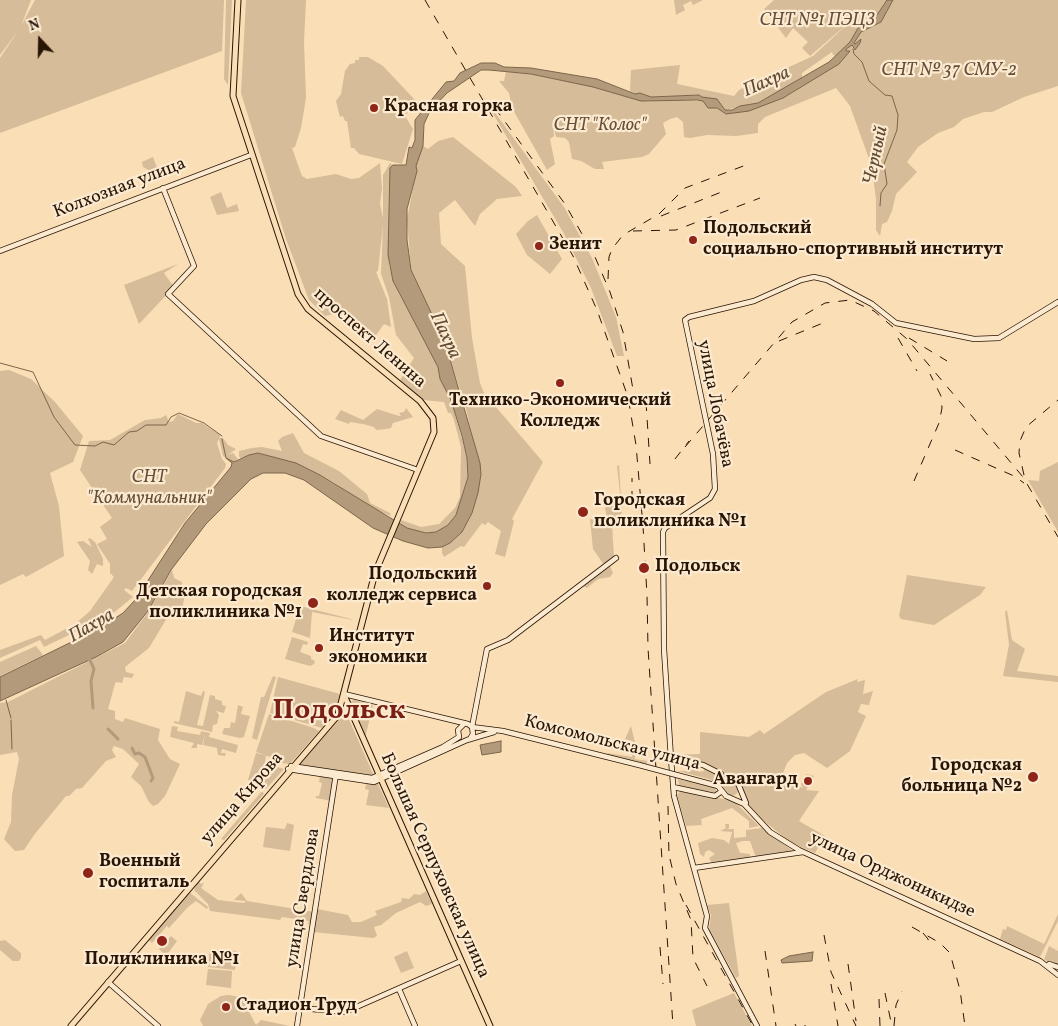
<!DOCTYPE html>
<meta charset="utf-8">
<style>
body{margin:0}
#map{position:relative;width:1058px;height:1026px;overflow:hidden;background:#fadeb6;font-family:Vollkorn,serif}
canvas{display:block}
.north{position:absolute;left:15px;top:15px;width:50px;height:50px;-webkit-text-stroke:4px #fcead0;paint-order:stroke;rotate:339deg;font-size:14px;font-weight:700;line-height:20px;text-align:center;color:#291505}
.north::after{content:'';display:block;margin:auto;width:18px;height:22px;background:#291505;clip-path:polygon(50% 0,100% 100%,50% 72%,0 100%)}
</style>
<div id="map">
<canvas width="1058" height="1026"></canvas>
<div class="north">N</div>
</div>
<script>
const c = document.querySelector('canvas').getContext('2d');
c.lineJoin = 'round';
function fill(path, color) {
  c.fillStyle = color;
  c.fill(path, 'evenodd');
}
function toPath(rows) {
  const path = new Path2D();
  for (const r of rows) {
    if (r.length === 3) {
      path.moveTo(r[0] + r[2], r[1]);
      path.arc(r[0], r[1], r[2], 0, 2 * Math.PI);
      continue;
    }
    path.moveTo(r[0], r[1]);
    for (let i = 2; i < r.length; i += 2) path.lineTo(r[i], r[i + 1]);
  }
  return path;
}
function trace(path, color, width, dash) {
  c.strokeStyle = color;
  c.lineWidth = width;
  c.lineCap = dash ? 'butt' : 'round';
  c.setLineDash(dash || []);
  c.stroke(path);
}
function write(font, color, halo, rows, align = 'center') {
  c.font = font + ' Vollkorn,serif';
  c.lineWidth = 4.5;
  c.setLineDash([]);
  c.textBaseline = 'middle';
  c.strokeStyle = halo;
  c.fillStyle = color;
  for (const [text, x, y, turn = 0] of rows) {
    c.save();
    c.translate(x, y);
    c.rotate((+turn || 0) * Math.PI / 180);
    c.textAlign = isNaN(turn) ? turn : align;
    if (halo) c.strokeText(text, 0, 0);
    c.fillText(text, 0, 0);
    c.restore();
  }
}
fill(toPath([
 [0,0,31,0,21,26,35,0,224,0,222,51,0,133,0,58,18,31,0,55],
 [226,0,232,0,228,85,224,79],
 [246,0,306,0,304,42,306,98,301,128,295,147,292,148,302,176,307,179,336,174,351,179,359,178,380,163,382,188,380,204,383,218,383,175,390,163,393,165,390,168,390,178,389,265,399,294,416,323,438,367,440,379,451,400,467,458,468,477,456,515,448,525,436,532,426,533,407,528,399,524,401,520,421,527,439,524,455,508,460,497,461,447,454,420,451,413,448,413,444,402,423,400,400,380,414,358,396,335,389,297,381,274,383,224,378,271,376,272,387,299,391,327,384,324,374,338,344,312,325,316,309,300,286,239,241,93],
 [674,0,703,0,693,5,691,1,683,5,685,10,676,15],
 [774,0,887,0,877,15,858,28,850,42,837,56,833,55,832,52,802,73,802,79,758,103,725,110,699,95,651,97,640,93,635,94,630,91,631,70,680,65,677,84,734,96,739,90,813,56,853,19,810,56,802,48,808,42,793,28,786,38,764,9],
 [893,0,1058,0,1058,86,1024,97,992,112,984,112,963,119,954,127,938,133,918,147,907,162,917,172,896,194,892,211,887,222,882,224,880,236,876,230,876,200,872,167,850,106,836,88,765,117,758,124,758,133,736,136,707,135,690,138,684,137,683,122,677,117,670,119,663,123,666,134,649,154,642,157,602,162,604,169,595,169,581,161,572,159,569,142,565,138,556,137,553,123,554,136,550,139,555,164,547,170,512,108,509,93,499,81,504,81,506,72,531,74,593,87,639,100,703,101,711,108,717,108,725,114,729,114,783,98,839,64,850,51,845,51,846,49,852,45,853,50,856,49,861,39,855,44,854,43,861,32,881,22],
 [359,57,368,57,383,66,416,101,405,116,413,129,402,164,359,154,354,148,351,148,347,121,345,121,343,116,340,117,336,101,341,94,345,71,350,64,355,63,355,60,359,60],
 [482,95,564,207,592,258,616,317,624,356,617,356,591,288,563,232],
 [453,137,516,187,522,196,497,199,480,214,475,226,455,200,439,213,441,244,465,266,472,338,480,383,484,393,543,462,512,519,514,521,505,557,495,554,501,531,488,522,485,525,482,523,464,547,461,546,444,557,442,553,442,547,450,543,462,532,472,513,481,474,466,409,445,342,411,270,407,219,417,168,415,167,423,146,428,149,438,141],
 [153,157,160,176,143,167,142,162],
 [221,192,227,208,237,204,239,211,217,215,210,197],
 [537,215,562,259,550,274,527,255,516,234,528,221],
 [178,264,164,273,174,287,139,324,124,285],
 [9,370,31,379,55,402,83,436,73,462,50,473,59,506,64,556,26,577,23,574,0,585,0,371],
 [406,408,413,417,393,423,391,428,387,429,376,430,374,427,363,424,350,422,349,424,335,419,341,410,363,420,377,409,399,416,401,416,399,413,404,412],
 [178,414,196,423,202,423,221,435,219,438,223,438,228,445,236,449,228,455,233,453,238,459,234,462,223,456,219,439,217,443,222,459,226,464,225,468,132,591,126,588,124,590,133,597,106,619,103,615,96,622,44,647,40,640,0,658,0,650,41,635,45,640,75,624,90,611,114,577,110,573,110,564,97,544,107,539,100,527,112,518,80,470,89,441,110,440,145,420,161,418,166,415,169,422,173,421],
 [293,433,304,453,339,471,367,494,370,503,390,513,391,516,369,507,333,482,304,467,258,453,240,458,239,456,239,451,252,448,262,447,282,451,278,441,282,437],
 [1058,462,1058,532,1028,480,1039,481,1040,471],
 [619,465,622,513,618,517,607,518,605,508,620,493,617,466],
 [590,519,612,524,614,557,604,565,593,549],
 [90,538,95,542,103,559,103,566,97,564,92,574,88,570,90,561,77,542,83,541,92,547,88,539],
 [610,566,613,573,610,577,598,579,587,588,583,586],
 [172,570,174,578,182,582,182,586,186,588,182,610,173,608,149,648,125,667,126,672,134,674,132,678,124,677,122,683,116,682,115,684,108,709,115,711,115,719,123,722,125,718,160,729,158,740,170,759,180,764,165,796,158,804,153,806,149,802,141,786,131,777,139,764,123,749,114,746,112,750,116,757,106,761,82,788,76,789,69,796,66,796,34,835,24,850,15,851,4,839,11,822,12,795,19,759,17,752,0,755,0,703,8,702,125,643,149,611],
 [907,575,986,587,980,595,934,625,928,624,901,619,899,616],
 [300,606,351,619,353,620,312,612,310,638,292,632],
 [1007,610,1012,640,1025,649,1017,671,1058,676,1058,682,1003,676,1009,645,1005,612],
 [292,637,308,642,307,645,303,644,300,652,311,656,311,659,315,661,314,664,310,666,285,659],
 [36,646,43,655,0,676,0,662],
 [273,676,276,677,257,740,252,738,261,697,264,697],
 [278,677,340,694,335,712,322,728,270,713],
 [858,679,857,682,865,680,863,694,873,691,869,705,861,704,858,712,866,716,850,751,827,768,804,753,795,755,787,763,782,776,786,781,803,788,801,784,807,774,814,776,806,790,819,791,799,821,825,836,815,853,790,842,764,821,745,801,742,785,737,778,724,776,708,766,691,759,676,758,674,755,700,754,700,732,749,737,760,730,764,734,826,692],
 [186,691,201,696,203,691,205,692,197,725,203,726,210,695,215,696,215,699,222,701,222,705,226,706,224,713,216,711,219,715,217,724,213,725,212,732,174,723,174,721,179,722],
 [354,700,373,705,365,738,349,703],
 [238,705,243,707,241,714,250,716,244,737,240,738,222,734,224,728,230,728,231,722,235,723],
 [269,714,314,728,319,731,290,764,281,763,279,758,266,756,265,763,284,769,266,789,248,780,256,753,266,755,256,752],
 [341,714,347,715,374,776,300,767,299,763],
 [172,726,178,727,177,731,200,735,201,731,210,733,209,737,238,745,236,753,222,749,221,753,226,753,225,756,218,755,217,748,203,745,205,734,202,745,197,744,197,748,191,748,194,743,170,737],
 [631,726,635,743,635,759,647,761,647,764,608,755,607,753,632,757,633,741,625,739],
 [693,767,699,772,704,771,704,767,720,774,721,777,716,781,678,771,691,771],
 [320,776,334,779,331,801,316,798,316,796,319,796,322,783,319,782],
 [678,779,715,787,717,793,679,786],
 [731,788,8],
 [366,784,378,784,389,808,366,805,369,790,365,789],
 [262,791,264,794,224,840,221,839],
 [681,791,734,801,759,826,749,828,749,821,732,808,701,819,702,825,686,826,677,795],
 [287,823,294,825,290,851,263,847,266,827,285,829],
 [725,824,729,824,729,828,727,829,734,829,734,838,746,837,746,830,762,828,793,851,756,858,750,841,743,841,736,843,740,853,750,854,750,858,712,863,709,858,715,854,709,850,705,852,704,857,700,854,698,843,712,838,724,840,729,844,732,832,720,831,726,828],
 [198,881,201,884,204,883,201,888,218,900,244,903,246,901,234,900,241,893,247,901,314,912,312,924,308,924,309,921,282,917,280,920,210,911,208,904,194,890],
 [426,891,432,904,426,906,420,902,396,913,381,925,374,927,377,936,373,938,313,932,317,909,348,915,352,922,361,922,377,915,375,911,401,902,402,898,409,899,414,894,420,895],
 [189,892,208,907,207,909,196,901,188,907,169,928,167,926,152,943,148,939],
 [729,903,739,976,736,978,709,929,711,915,707,905],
 [1058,914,1058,921,1040,957,1000,939,1003,929,1006,930,1007,926,1044,944],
 [171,936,177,941,166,956,159,949],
 [5,940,21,953,21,958,19,961,13,961,0,950,0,941],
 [1049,946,1058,951,1058,964,1044,960],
 [210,949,237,951,235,970,208,967],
 [407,951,414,968,401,973,394,957],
 [208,969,232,971,231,988,206,985],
 [734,993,752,1026,696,1026,692,1010],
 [228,995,241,997,256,1025,261,1020,290,1026,203,1026,200,1020,208,1004,221,996]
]), '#d6bc98');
const water = toPath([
 [887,0,893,0,881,22,861,32,854,43,855,44,861,39,860,43,855,50,852,45,846,49,846,51,850,51,839,64,783,98,749,111,726,114,717,108,708,108,703,101,697,100,641,101,593,87,531,74,489,70,481,70,447,93,430,111,424,124,423,146,416,166,417,171,407,209,407,240,411,270,445,342,480,463,481,474,478,493,472,513,462,532,450,543,442,547,428,548,403,541,373,528,304,480,285,473,263,473,251,479,206,524,171,570,148,611,123,642,96,657,0,701,0,677,98,629,123,613,136,599,185,523,231,467,232,463,226,458,234,462,249,455,258,453,296,463,320,475,407,528,426,533,436,532,448,525,456,515,468,477,467,458,462,436,451,400,440,379,438,367,393,281,388,255,390,168,393,165,406,165,409,147,412,148,415,140,415,120,446,82,454,81,460,73,481,63,495,63,504,67,531,68,597,79,635,94,640,93,651,97,699,95,702,97,717,99,725,110,732,110,740,106,758,103,829,62,850,42,858,28,877,15,887,0],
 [501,741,501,752,482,755,480,745,501,741],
 [813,952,812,961,782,963,781,960,789,956,813,952]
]);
fill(water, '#b39a7a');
trace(water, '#7c654b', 1);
trace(toPath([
 [853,49,854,54,862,62,869,81,885,95,892,96,898,115,897,130,884,164,887,184,881,193,880,206],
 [0,363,33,372,54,417,75,445,95,446,103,442,114,445,129,432,137,431,146,425,166,425,171,417,179,413,204,423,222,436],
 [222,439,226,458],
 [6,700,11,718],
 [11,720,12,749]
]), '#7c654b', 1);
trace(toPath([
 [88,656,94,669,91,681,93,708],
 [108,729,118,739],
 [132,748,135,754,139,753,145,757,153,778,151,781]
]), '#b39a7a', 3);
const secondary = toPath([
 [163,188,194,266,168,294,321,436,418,470],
 [0,251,251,155],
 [344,694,468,724,472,727,503,731,639,765],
 [459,737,458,730,464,724],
 [470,739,473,734,472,727,487,649,508,640,616,558],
 [671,759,703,765,721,774,724,783],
 [291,766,372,778,443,747,459,737],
 [288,769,374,782,467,740,494,732],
 [684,777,718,786,726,796,744,804,770,832,799,850,1040,961,1058,975],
 [714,783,730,779,737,781,746,803],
 [673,787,715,796,722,791],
 [694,868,803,852],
 [1049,964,1058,967],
 [108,982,158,1026],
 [399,989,415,1026],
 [300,1008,345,1012,461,961],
 [297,1026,336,774],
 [757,1026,705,928,707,916,674,796,671,759,664,649,663,532,665,528,710,498,715,489,713,454,685,320,689,317,754,301,801,280,814,277,827,280,872,304,896,323,974,339,999,338,1058,302]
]);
const primary = toPath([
 [344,695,490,1026],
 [71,1026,338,715,375,573,434,432,433,418,420,401,308,309,298,294,233,96,238,0]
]);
trace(secondary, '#291505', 6);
trace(primary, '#291505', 7);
trace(secondary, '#fcead0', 4.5);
trace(primary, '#fadeb6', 5);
trace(toPath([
 [425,0,573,256,597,310,628,397,636,445,643,526,647,595,648,648,673,1026],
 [495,108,565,204,595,257,610,292,623,332,635,401],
 [661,216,724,191],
 [633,231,676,230,760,198],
 [608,279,609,257,612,249,623,235,659,214,685,188,746,165],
 [898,338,917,371],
 [909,338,947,361],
 [779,341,823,323],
 [646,402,650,464],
 [685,447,792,322,825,303,850,300,874,311,907,339,1023,477,1058,537],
 [955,450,1014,476,1024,483],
 [675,459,689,441],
 [1024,475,1019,453,1020,441,1026,427,1058,400],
 [914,481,939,423,942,408,941,396,930,374],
 [632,500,632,478],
 [668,806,669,858],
 [670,859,676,884,691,920,693,958,707,986],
 [686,905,753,1026],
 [912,927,940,943,950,953,960,990,965,1026],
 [923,933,928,939,930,949],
 [824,935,831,972,856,1026],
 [660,947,663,984],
 [765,951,776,1026],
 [848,964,856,1021],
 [831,984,838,1026],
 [885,993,891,1022],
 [879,999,880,1026],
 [795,1024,796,1026],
 [805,1025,805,1026],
 [894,1026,896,1005,902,991]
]), '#291505', 1, [9, 9]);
const secondaryBridge = toPath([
 [639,765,684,777]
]);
trace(secondaryBridge, '#291505', 6, []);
trace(secondaryBridge, '#fcead0', 4.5);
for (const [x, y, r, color] of [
 [374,108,5,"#8f2418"],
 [693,240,5,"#8f2418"],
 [539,246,5,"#8f2418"],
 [560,383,5,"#8f2418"],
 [583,512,6,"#8f2418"],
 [644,568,6,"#8f2418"],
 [487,586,5,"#8f2418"],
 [313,603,6,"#8f2418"],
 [319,648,5,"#8f2418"],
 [1033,777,6,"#8f2418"],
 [808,781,5,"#8f2418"],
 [88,873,6,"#8f2418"],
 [162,941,6,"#8f2418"],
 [226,1007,5,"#8f2418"]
]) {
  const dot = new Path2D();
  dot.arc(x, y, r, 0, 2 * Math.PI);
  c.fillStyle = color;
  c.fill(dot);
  trace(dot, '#fcead0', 2);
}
write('italic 18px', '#664f38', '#fcead0', [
 ["СНТ №1 ПЭЦЗ",817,22],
 ["СНТ № 37 СМУ-2",949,72],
 ["СНТ \"Колос\"",600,127],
 ["СНТ",149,479],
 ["\"Коммунальник\"",149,500]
]);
write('bold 18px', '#291505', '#fcead0', [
 ["Красная горка",384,108],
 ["Подольский",703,230],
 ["социально-спортивный институт",703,251],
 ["Зенит",549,246],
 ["Технико-Экономический",560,402,"center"],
 ["Колледж",560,423,"center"],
 ["Городская",594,502],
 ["поликлиника №1",594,523],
 ["Подольск",655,568],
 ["Подольский",477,576,"right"],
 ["колледж сервиса",477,597,"right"],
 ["Детская городская",302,593,"right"],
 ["поликлиника №1",302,614,"right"],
 ["Институт",329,638],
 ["экономики",329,659],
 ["Городская",1022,767,"right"],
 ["больница №2",1022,788,"right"],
 ["Авангард",798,781,"right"],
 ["Военный",99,863],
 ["госпиталь",99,884],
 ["Поликлиника №1",162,961,"center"],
 ["Стадион Труд",236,1007]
], 'left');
write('18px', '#291505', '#fcead0', [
 ["Колхозная улица",120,189,-21],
 ["проспект Ленина",369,339,41],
 ["улица Лобачёва",714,404,79],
 ["Комсомольская улица",612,744,14],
 ["улица Кирова",243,799,-49],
 ["Большая Серпуховская улица",434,866,66],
 ["улица Орджоникидзе",892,876,25],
 ["улица Свердлова",304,898,-81]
]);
write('italic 19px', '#604a34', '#fcead0', [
 ["Пахра",767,83,-24],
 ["Черный",877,156,-78],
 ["Пахра",444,336,65],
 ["Пахра",92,627,-30]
]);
write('bold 28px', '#7a1f14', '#fcead0', [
 ["Подольск",339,713]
]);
</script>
